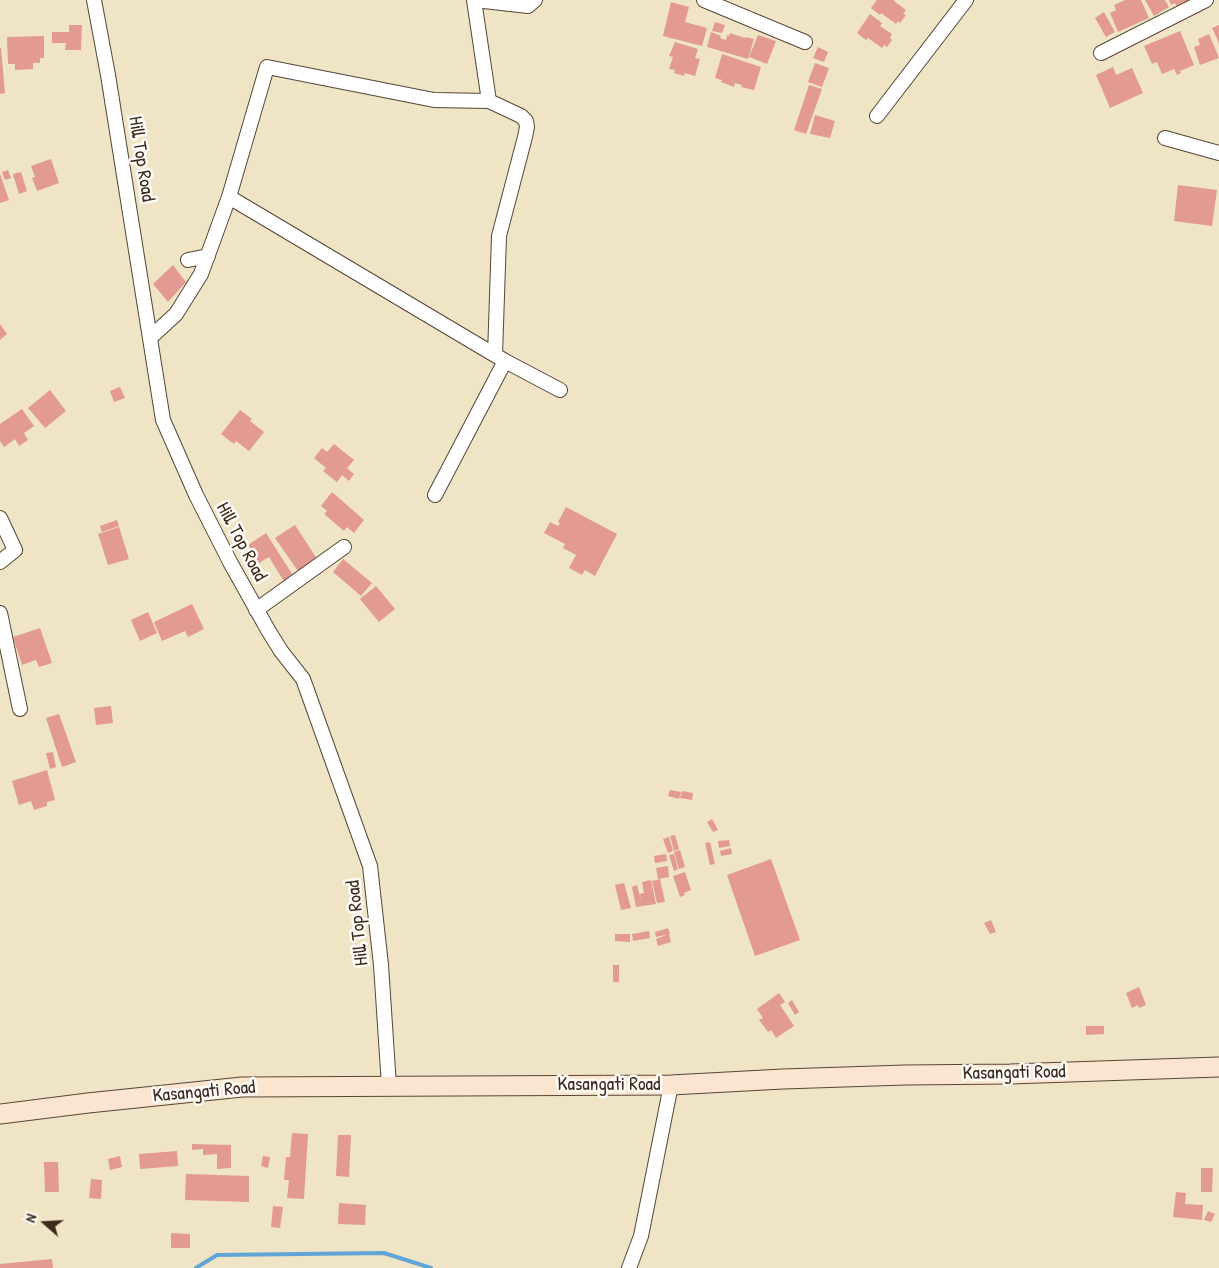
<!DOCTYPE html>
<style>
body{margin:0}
#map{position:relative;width:1219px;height:1268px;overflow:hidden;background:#efe4c6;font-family:"Patrick Hand",sans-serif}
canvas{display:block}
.north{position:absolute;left:20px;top:1198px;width:50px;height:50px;-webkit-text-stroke:4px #fdfcf7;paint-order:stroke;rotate:289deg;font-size:14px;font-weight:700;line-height:20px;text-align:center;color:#3b2a1e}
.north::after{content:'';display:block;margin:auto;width:18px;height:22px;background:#3b2a1e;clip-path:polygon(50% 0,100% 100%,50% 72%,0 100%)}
</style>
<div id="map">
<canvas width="1219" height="1268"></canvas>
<div class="north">N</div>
</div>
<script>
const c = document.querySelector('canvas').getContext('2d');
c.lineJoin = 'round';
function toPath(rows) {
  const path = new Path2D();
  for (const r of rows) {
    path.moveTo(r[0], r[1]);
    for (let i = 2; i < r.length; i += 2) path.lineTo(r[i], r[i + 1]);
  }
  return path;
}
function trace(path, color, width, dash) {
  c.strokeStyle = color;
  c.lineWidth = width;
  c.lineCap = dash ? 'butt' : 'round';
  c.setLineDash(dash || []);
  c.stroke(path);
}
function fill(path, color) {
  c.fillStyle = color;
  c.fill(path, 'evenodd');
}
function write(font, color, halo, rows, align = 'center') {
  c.font = font + ' "Patrick Hand",sans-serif';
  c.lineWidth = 5;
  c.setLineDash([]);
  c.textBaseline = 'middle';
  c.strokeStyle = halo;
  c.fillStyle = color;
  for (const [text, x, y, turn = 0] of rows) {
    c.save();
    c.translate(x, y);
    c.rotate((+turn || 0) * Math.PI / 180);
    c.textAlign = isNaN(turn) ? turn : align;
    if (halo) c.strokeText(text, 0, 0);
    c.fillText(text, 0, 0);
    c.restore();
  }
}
trace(toPath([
 [196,1268,217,1255,384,1253,431,1268]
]), '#61a5d6', 4);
fill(toPath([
 [877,0,895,0,894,1,906,10,903,14,906,15,900,23,898,21,896,24,881,13,880,15,871,8],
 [1125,0,1141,0,1149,18,1118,32,1110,13,1116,10,1114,5],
 [1145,0,1165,0,1169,7,1154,16],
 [1169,0,1195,0,1177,8,1175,3,1171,5],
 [671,2,689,7,685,22,707,28,702,46,663,36],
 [1104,12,1115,32,1106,37,1095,18],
 [870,14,882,23,880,26,892,34,890,38,892,40,887,47,884,45,882,48,868,38,866,40,857,33],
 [715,22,725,25,722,33,712,31],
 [69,25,82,25,81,50,65,50,66,43,52,43,52,32,69,32],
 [1219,25,1219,43,1212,28],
 [1180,31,1194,65,1180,71,1181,73,1177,75,1174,69,1162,74,1157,62,1152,64,1144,46],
 [711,32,721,36,720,38,726,40,727,35,729,36,730,33,745,38,745,37,754,39,748,59,707,47],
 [1209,34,1219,58,1200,65,1194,47,1200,45,1198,39],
 [758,35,776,41,767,64,749,57],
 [44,36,44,58,40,58,40,63,33,63,33,69,15,70,15,64,8,64,7,37],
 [675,42,698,49,695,58,700,59,695,76,685,73,684,76,674,73,675,70,669,69,673,57,669,56],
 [818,47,828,52,824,62,813,58],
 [0,48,1,48,5,93,0,94],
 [722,54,761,67,754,90,741,87,742,85,735,83,734,87,721,82,722,80,715,78],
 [815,63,829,68,822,87,808,82],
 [1113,67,1116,75,1132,68,1143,93,1110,108,1096,75],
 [809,85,822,89,806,134,794,130],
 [815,115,835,121,830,138,810,134],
 [51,159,59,183,37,191,32,178,35,177,31,166],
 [8,170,11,178,5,180,2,172],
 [21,172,27,191,19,194,13,174],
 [0,174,9,200,0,203],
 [1178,185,1217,190,1212,226,1174,221],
 [173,265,186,282,168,302,153,284],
 [0,324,7,334,0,340],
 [120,387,125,398,114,402,110,391],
 [50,390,66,411,45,428,28,408],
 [22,409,34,426,24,433,28,440,19,446,15,439,4,447,0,441,0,424],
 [240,410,252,419,250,421,264,432,249,451,236,441,234,444,221,434],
 [334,444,354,460,347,468,354,474,349,481,342,475,337,482,323,471,326,468,314,458,322,448,327,452],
 [332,492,364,520,354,533,347,527,344,531,324,514,327,511,321,506],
 [566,507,617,534,595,576,585,570,582,575,569,568,576,555,563,548,565,544,544,533,550,522,558,526,560,523,558,522],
 [117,520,119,526,102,532,100,526],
 [295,525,319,562,300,574,275,538],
 [119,527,129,559,108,565,98,534],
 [266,533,294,577,285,583,269,557,252,567,246,557,253,552,248,545],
 [343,559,372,583,361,596,333,572],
 [376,586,395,609,379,622,360,599],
 [192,604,204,629,188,637,185,631,162,641,154,622],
 [148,612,157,633,140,641,131,620],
 [40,628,52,663,39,667,36,660,22,665,13,637],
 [111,706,113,723,96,725,94,708],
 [59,714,76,762,62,767,46,718],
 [53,752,56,767,50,769,46,753],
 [47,770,55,800,47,802,47,806,34,810,31,801,19,805,12,781],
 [670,790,681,792,679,799,668,796],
 [682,791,693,793,692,800,680,798],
 [712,819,718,830,713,832,707,822],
 [675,835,679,849,674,851,670,836],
 [669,837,673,851,668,853,663,839],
 [729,840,730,846,719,848,718,841],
 [710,842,715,864,710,865,705,843],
 [731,848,732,854,721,856,720,851],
 [680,850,685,867,679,869,674,852],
 [666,854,667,861,655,863,654,856],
 [674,854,678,869,674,871,669,855],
 [771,859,800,940,755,956,727,875],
 [668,866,669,877,658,879,656,868],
 [685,872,691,890,684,893,685,895,680,897,673,876],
 [660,879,665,902,657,903,652,881],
 [651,880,656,904,636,907,632,887,637,885,641,900,640,894,644,893,642,882],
 [624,883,631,908,621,910,615,885],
 [991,920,996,932,990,934,984,923],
 [668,928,670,934,656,937,655,932],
 [649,931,650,938,633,941,632,934],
 [615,934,630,934,630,942,615,941],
 [669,934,671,942,658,946,656,939],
 [613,965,619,965,619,982,613,982],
 [1139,987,1146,1005,1139,1008,1138,1005,1132,1008,1126,993],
 [779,993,785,1002,780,1005,794,1026,776,1038,771,1030,768,1032,759,1020,763,1018,757,1009],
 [792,1000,799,1012,795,1015,788,1003],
 [1086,1026,1104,1026,1104,1034,1086,1035],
 [292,1133,308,1134,304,1199,287,1198,289,1180,284,1180,286,1157,290,1157],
 [338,1135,351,1135,349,1177,336,1176],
 [192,1144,231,1145,231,1168,217,1169,217,1154,203,1155,203,1149,192,1150],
 [177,1151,178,1166,140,1169,139,1154],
 [120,1156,122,1167,110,1170,108,1159],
 [263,1156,270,1157,268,1168,261,1166],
 [44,1162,58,1162,59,1192,45,1192],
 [1201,1168,1213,1168,1212,1192,1201,1192],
 [186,1174,249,1176,249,1202,185,1200],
 [91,1179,102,1180,101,1199,89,1198],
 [1176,1192,1186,1193,1185,1204,1203,1205,1202,1220,1173,1217],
 [339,1203,366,1205,365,1225,338,1224],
 [273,1206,283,1207,280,1228,271,1227],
 [1208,1211,1215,1214,1211,1222,1204,1220],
 [171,1233,190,1234,190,1248,171,1248],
 [52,1259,53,1268,0,1268,0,1264]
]), '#e29a92');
const street = toPath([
 [94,0,108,75,163,420,196,495,230,562,268,630,281,651,303,679,370,866,381,965,389,1086],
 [474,0,489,101,521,116,526,121,527,127,525,137,499,236,495,355],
 [475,0,528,6,535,0],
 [704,0,805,42],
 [1101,53,1206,0],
 [877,116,966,0],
 [1165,138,1219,153],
 [229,197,505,361,560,390],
 [188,260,208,256],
 [151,337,176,314,201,274,229,197,267,67,434,100,489,101],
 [435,495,505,361],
 [0,518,15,550,0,562],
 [256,610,344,547],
 [0,613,20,709],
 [629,1268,641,1236,671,1085]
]);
const secondary = toPath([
 [0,1114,88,1103,242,1087,671,1085,783,1079,905,1075,1010,1074,1219,1067]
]);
trace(street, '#564637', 16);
trace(secondary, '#564637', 21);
trace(street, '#fff', 14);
trace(secondary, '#fbe5cf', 19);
write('19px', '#3b2a1e', '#fdfcf7', [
 ["Hill Top Road",141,159,81],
 ["Hill Top Road",241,542,62],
 ["Hill Top Road",358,923,-96],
 ["Kasangati Road",1014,1073,-1],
 ["Kasangati Road",609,1085],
 ["Kasangati Road",204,1092,-5]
]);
</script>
